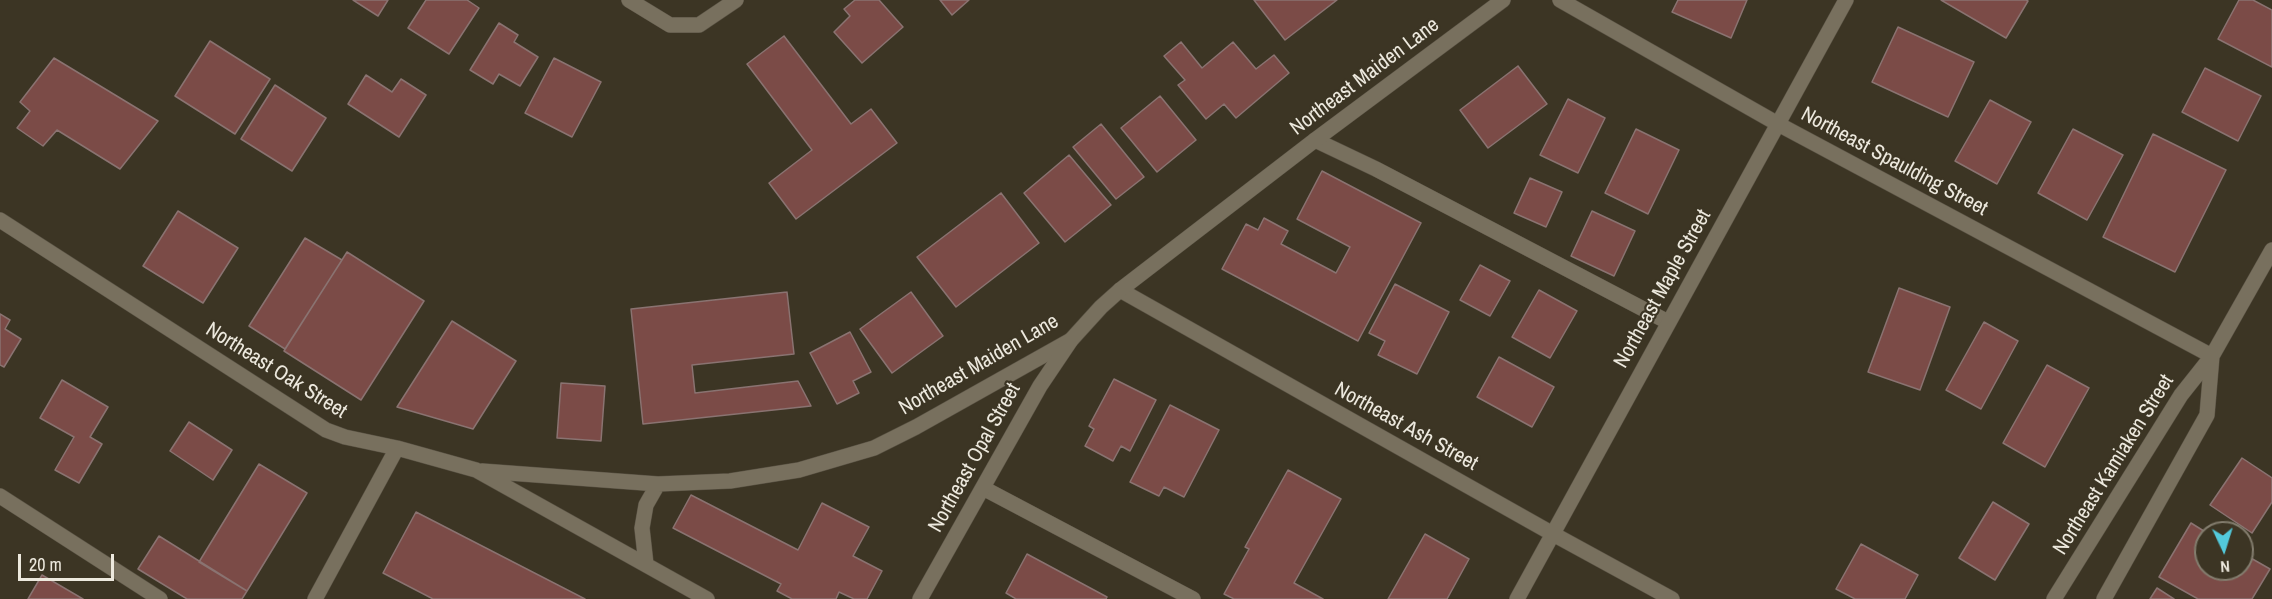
<!DOCTYPE html>
<style>
body{margin:0}
#map{position:relative;width:2272px;height:599px;overflow:hidden;background:#3c3524;font-family:"Archivo Narrow",sans-serif}
canvas{display:block}
.north{position:absolute;left:2194px;top:521px;width:60px;height:60px;box-sizing:border-box;background:#3c3524;border:2px solid #837d6e;border-radius:50%;rotate:176deg;font-size:16px;font-weight:700;line-height:24px;text-align:center;color:#ede9de}
.north::after{content:'';display:block;margin:auto;width:21px;height:27px;background:#53cadc;clip-path:polygon(50% 0,100% 100%,50% 72%,0 100%)}
.scale{position:absolute;left:18px;top:554px;width:96px;height:27px;box-sizing:border-box;border:3px solid #ede9de;border-top:0;padding-left:8px;font-size:18px;line-height:21px;white-space:nowrap;color:#ede9de;-webkit-text-stroke:4px #3c3524;paint-order:stroke}
</style>
<div id="map">
<canvas width="2272" height="599"></canvas>
<div class="north">N</div>
<div class="scale">20 m</div>
</div>
<script>
const c = document.querySelector('canvas').getContext('2d');
c.lineJoin = 'round';
function fill(path, color) {
  c.fillStyle = color;
  c.fill(path, 'evenodd');
}
function toPath(rows) {
  const path = new Path2D();
  for (const r of rows) {
    path.moveTo(r[0], r[1]);
    for (let i = 2; i < r.length; i += 2) path.lineTo(r[i], r[i + 1]);
  }
  return path;
}
function trace(path, color, width, dash) {
  c.strokeStyle = color;
  c.lineWidth = width;
  c.lineCap = dash ? 'butt' : 'round';
  c.setLineDash(dash || []);
  c.stroke(path);
}
function write(font, color, halo, rows, align = 'center') {
  c.font = font + ' "Archivo Narrow",sans-serif';
  c.lineWidth = 4.5;
  c.setLineDash([]);
  c.textBaseline = 'middle';
  c.strokeStyle = halo;
  c.fillStyle = color;
  for (const [text, x, y, turn = 0] of rows) {
    c.save();
    c.translate(x, y);
    c.rotate((+turn || 0) * Math.PI / 180);
    c.textAlign = isNaN(turn) ? turn : align;
    if (halo) c.strokeText(text, 0, 0);
    c.fillText(text, 0, 0);
    c.restore();
  }
}
const building = toPath([
 [353,0,388,0,378,16,353,0],
 [426,0,467,0,479,8,449,54,408,28,426,0],
 [855,0,879,0,903,27,862,63,834,32,850,16,844,9,855,0],
 [940,0,969,0,952,15,940,0],
 [1254,0,1337,0,1285,40,1254,0],
 [1678,0,1747,0,1731,38,1672,12,1678,0],
 [1941,0,2026,0,2028,1,2006,38,1941,0],
 [2239,0,2253,0,2272,10,2272,67,2218,39,2239,0],
 [499,23,518,35,514,42,538,57,520,86,499,74,493,84,470,70,499,23],
 [1898,27,1974,62,1948,117,1872,82,1898,27],
 [784,36,851,124,871,109,897,143,796,219,769,183,812,150,747,64,784,36],
 [210,41,270,79,235,134,175,96,210,41],
 [1181,42,1202,68,1233,42,1256,69,1274,55,1289,73,1236,118,1224,104,1206,119,1178,85,1185,80,1164,56,1181,42],
 [54,58,158,121,120,169,57,130,43,146,17,128,30,111,20,102,54,58],
 [554,58,601,82,572,137,525,113,554,58],
 [1518,66,1547,104,1488,148,1460,110,1518,66],
 [2205,68,2261,96,2238,141,2182,112,2205,68],
 [366,75,392,92,401,79,426,95,399,137,348,104,366,75],
 [275,85,326,118,292,171,241,139,275,85],
 [1160,96,1196,140,1157,172,1121,128,1160,96],
 [1568,99,1605,118,1578,173,1540,155,1568,99],
 [1990,100,2031,122,1997,184,1955,161,1990,100],
 [1101,124,1144,177,1116,199,1073,147,1101,124],
 [1636,129,1679,150,1648,214,1605,193,1636,129],
 [2073,129,2123,155,2087,220,2038,193,2073,129],
 [2153,134,2226,170,2175,272,2103,237,2153,134],
 [1069,155,1111,205,1065,242,1024,193,1069,155],
 [1322,171,1421,223,1358,341,1222,269,1246,224,1258,230,1264,218,1288,231,1281,244,1336,273,1350,247,1297,219,1322,171],
 [1530,178,1562,192,1546,227,1514,213,1530,178],
 [1001,193,1039,243,956,307,917,257,1001,193],
 [178,211,238,248,203,303,143,266,178,211],
 [1592,211,1635,231,1614,276,1571,256,1592,211],
 [305,238,342,260,285,349,249,326,305,238],
 [347,252,424,301,361,400,284,351,347,252],
 [1480,265,1510,281,1490,316,1460,300,1480,265],
 [1395,284,1449,312,1417,374,1378,355,1385,341,1369,333,1395,284],
 [1899,288,1950,307,1920,390,1868,372,1899,288],
 [1539,290,1577,311,1550,358,1512,337,1539,290],
 [787,292,794,354,692,365,695,393,798,381,811,406,643,424,631,309,787,292],
 [911,292,943,336,892,373,860,329,911,292],
 [0,314,10,320,5,329,21,339,4,367,0,365,0,314],
 [452,321,516,361,473,429,397,407,452,321],
 [1984,322,2018,341,1981,409,1946,390,1984,322],
 [850,332,871,372,853,381,859,393,837,404,810,353,850,332],
 [1499,357,1554,387,1532,427,1477,397,1499,357],
 [2047,365,2089,388,2045,467,2003,443,2047,365],
 [1114,379,1156,400,1130,451,1121,446,1113,461,1085,446,1094,429,1089,426,1114,379],
 [62,380,108,407,90,437,102,444,79,483,55,470,74,437,40,418,62,380],
 [561,383,605,386,601,441,557,438,561,383],
 [1170,405,1219,430,1184,497,1164,487,1159,496,1130,482,1170,405],
 [189,422,232,450,213,480,170,451,189,422],
 [2242,458,2272,478,2272,502,2252,533,2210,505,2242,458],
 [259,464,307,493,247,591,199,562,259,464],
 [1288,470,1341,499,1294,583,1323,599,1234,599,1224,594,1249,549,1245,547,1288,470],
 [691,495,798,550,822,503,869,527,853,556,882,571,867,599,854,599,839,592,836,599,792,599,777,591,781,584,673,528,691,495],
 [1993,502,2029,524,1995,580,1959,558,1993,502],
 [416,512,585,599,433,599,383,573,416,512],
 [2191,523,2207,533,2206,569,2242,569,2242,553,2270,569,2252,599,2198,599,2159,577,2191,523],
 [1425,534,1469,559,1447,599,1388,599,1425,534],
 [159,536,247,591,242,599,187,599,138,569,159,536],
 [1861,544,1918,575,1905,599,1855,599,1836,589,1861,544],
 [1027,554,1107,597,1106,599,1016,599,1006,593,1027,554],
 [42,575,83,599,28,599,42,575],
 [2157,588,2174,599,2150,599,2157,588]
]);
fill(building, '#7b4b47');
trace(building, '#8a7371', 1.5);
const service = toPath([
 [1315,140,1376,169,1668,322],
 [983,488,1193,599],
 [0,496,160,599]
]);
const minor = toPath([
 [629,0,670,25,699,25,736,0],
 [1560,0,1778,124,2212,356],
 [0,220,326,430,345,437,397,448,476,470,707,599],
 [1120,290,1553,534,1672,599],
 [482,471,658,484,730,481,799,470,874,448,916,427,1071,340],
 [646,564,642,528,646,505,658,484],
 [315,599,397,448],
 [1517,599,1846,0],
 [2054,599,2181,395,2212,356,2272,250],
 [2104,599,2207,415,2212,356]
]);
const tertiary = toPath([
 [920,599,1040,386,1071,340,1101,307,1120,290,1315,140,1503,0]
]);
trace(service, '#585143', 16);
trace(minor, '#585143', 16);
trace(tertiary, '#585143', 16);
trace(service, '#78705e', 15);
trace(minor, '#78705e', 15);
trace(tertiary, '#78705e', 15);
write('21px', '#ede9de', '#3c3524', [
 ["Northeast Maiden Lane",1365,77,-37],
 ["Northeast Spaulding Street",1894,162,28],
 ["Northeast Maple Street",1663,289,-61],
 ["Northeast Maiden Lane",979,365,-30],
 ["Northeast Oak Street",276,371,32],
 ["Northeast Ash Street",1406,427,29],
 ["Northeast Opal Street",975,458,-61],
 ["Northeast Kamiaken Street",2114,465,-58]
]);
</script>
